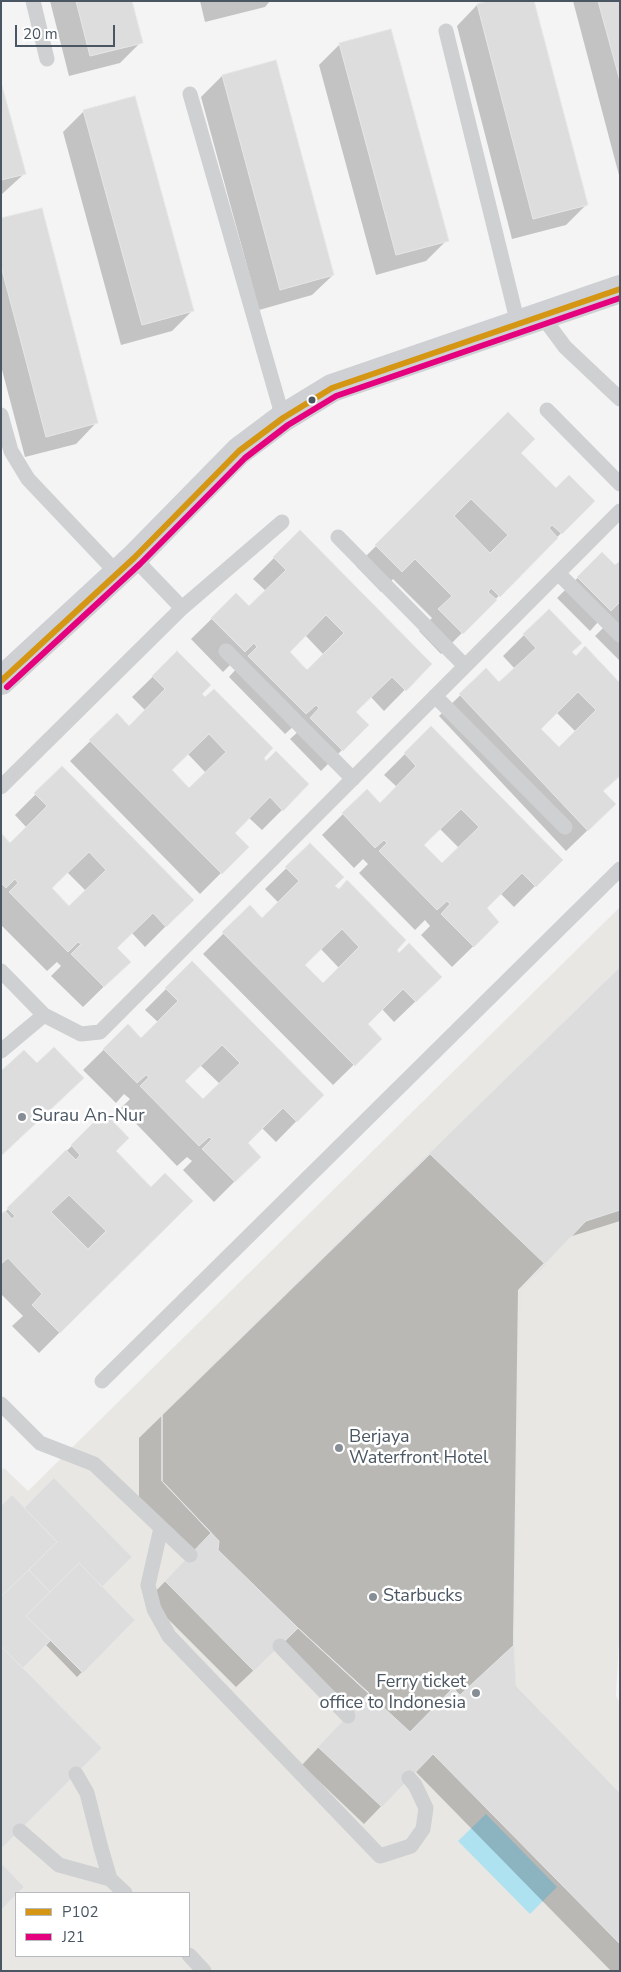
<!DOCTYPE html>
<style>
body{margin:0}
#map{position:relative;width:621px;height:1972px;overflow:hidden;background:#f4f4f4;font-family:"Nunito Sans",sans-serif}
canvas{display:block}
.frame{position:absolute;inset:0;border:2px solid #4a5661;pointer-events:none}
.legend{position:absolute;left:15px;top:1892px;width:175px;height:65px;box-sizing:border-box;background:#fff;border:1px solid #b7bbc0;margin:0;padding:6px 9px;list-style:none;font-size:15px;color:#4a5661}
.legend li{display:flex;align-items:center;gap:10px;height:25px}
.legend b{width:25px;border:1px solid #b7bbc0}
.scale{position:absolute;left:15px;top:25px;width:100px;height:22px;box-sizing:border-box;border:2px solid #4a5661;border-top:0;padding-left:6px;font-size:15px;line-height:18px;white-space:nowrap;color:#4a5661;-webkit-text-stroke:4px #fff;paint-order:stroke}
</style>
<div id="map">
<canvas width="621" height="1972"></canvas>
<div class="frame"></div>
<ul class="legend">
<li><b style="height:6px;background:#d49613"></b>P102</li>
<li><b style="height:6px;background:#e5007d"></b>J21</li>
</ul>
<div class="scale">20 m</div>
</div>
<script>
const c = document.querySelector('canvas').getContext('2d');
c.lineJoin = 'round';
function fill(path, color) {
  c.fillStyle = color;
  c.fill(path, 'evenodd');
}
function toPath(rows) {
  const path = new Path2D();
  for (const r of rows) {
    path.moveTo(r[0], r[1]);
    for (let i = 2; i < r.length; i += 2) path.lineTo(r[i], r[i + 1]);
  }
  return path;
}
function trace(path, color, width, dash) {
  c.strokeStyle = color;
  c.lineWidth = width;
  c.lineCap = dash ? 'butt' : 'round';
  c.setLineDash(dash || []);
  c.stroke(path);
}
function write(font, color, halo, rows, align = 'center') {
  c.font = font + ' "Nunito Sans",sans-serif';
  c.lineWidth = 5;
  c.setLineDash([]);
  c.textBaseline = 'middle';
  c.strokeStyle = halo;
  c.fillStyle = color;
  for (const [text, x, y, turn = 0] of rows) {
    c.save();
    c.translate(x, y);
    c.rotate((+turn || 0) * Math.PI / 180);
    c.textAlign = isNaN(turn) ? turn : align;
    if (halo) c.strokeText(text, 0, 0);
    c.fillText(text, 0, 0);
    c.restore();
  }
}
fill(toPath([
 [620,907,620,1620,616,1696,620,1703,620,1971,1,1971,1,1471,4,1468,28,1491],
 [16,1893,189,1893,189,1956,16,1956]
]), '#e8e7e3');
fill(toPath([
 [486,1814,557,1887,530,1914,458,1841]
]), '#aee2f0');
fill(toPath([
 [50,1,131,1,141,42,120,63,69,76],
 [200,1,270,1,265,7,205,22],
 [573,1,620,1,620,179],
 [477,5,587,204,566,225,512,239,457,26],
 [340,44,447,240,426,261,376,275,319,65],
 [275,61,333,275,312,295,259,310,201,97,222,76],
 [1,87,25,173,1,195],
 [84,111,193,310,172,331,121,345,63,132],
 [1,219,96,423,76,444,25,457,1,366],
 [508,414,519,453,556,490,593,501,441,654,419,631,432,618,393,579,381,592,356,566],
 [300,532,430,664,384,711,370,696,354,712,367,725,321,771,290,739,300,730,295,725,285,734,229,677,237,668,232,663,223,672,191,639,236,595,249,608,266,591,253,579],
 [305,635,324,655,307,671,288,652],
 [602,554,615,567,620,562,620,661,595,636,604,627,598,622,590,631,557,598],
 [549,610,571,653,620,685,620,776,602,792,593,825,566,851,439,716,486,670,499,684,515,669,503,656],
 [556,712,576,732,559,748,540,729],
 [177,653,200,694,266,763,308,784,262,830,248,817,233,833,247,847,200,894,70,761,117,715,129,728,146,711,132,697],
 [187,753,206,773,189,790,170,770],
 [431,728,561,860,514,907,500,893,485,908,498,922,452,967,421,935,430,926,425,920,415,930,359,873,368,864,363,859,354,868,322,835,366,791,380,804,397,787,384,775],
 [440,829,459,848,442,865,423,845],
 [62,768,192,900,145,947,131,932,115,948,129,962,83,1007,51,976,61,966,57,962,47,971,1,925,1,835,10,845,27,828,15,815],
 [67,872,86,891,69,908,50,888],
 [310,845,333,886,399,955,441,977,394,1022,382,1009,366,1025,380,1039,333,1085,203,954,250,907,262,919,279,903,265,889],
 [320,948,339,968,323,985,304,965],
 [192,963,322,1095,276,1142,262,1128,246,1143,259,1157,214,1202,183,1170,192,1161,187,1157,177,1166,121,1108,130,1099,124,1094,116,1103,83,1070,128,1026,141,1039,158,1022,145,1010],
 [200,1065,220,1084,203,1101,184,1082],
 [620,969,620,1221,569,1237,518,1290,513,1645,514,1687,620,1795,620,1971,611,1971,415,1771,364,1824,302,1765,347,1717,275,1650,236,1687,148,1599,190,1556,139,1504,139,1438],
 [104,1114,114,1151,151,1189,191,1201,39,1353,12,1326,23,1316,1,1294,1,1216],
 [54,1479,101,1587,134,1620,77,1677,45,1644,21,1668,1,1847,1,1507,24,1509]
]), '#0003');
const building = toPath([
 [76,1,132,1,143,43,90,56,76,1],
 [488,1,534,1,588,205,533,219,477,4,488,1],
 [598,1,620,1,620,81,598,1],
 [391,29,449,241,396,255,339,43,391,29],
 [276,60,334,275,280,290,222,75,276,60],
 [1,82,26,174,1,180,1,82],
 [135,96,194,311,142,325,83,110,135,96],
 [42,208,98,423,46,437,1,266,1,218,42,208],
 [508,412,535,439,521,453,556,488,569,475,595,501,562,534,552,525,549,528,558,538,500,597,491,588,488,592,497,600,463,634,438,609,452,596,415,559,402,572,375,545,508,412],
 [471,499,508,535,490,553,454,516,471,499],
 [300,530,432,664,406,691,392,677,356,712,369,725,343,751,310,718,319,708,316,705,306,714,248,656,257,647,254,643,245,652,211,618,236,593,249,606,286,570,273,557,300,530],
 [326,615,344,633,307,670,290,652,326,615],
 [602,552,615,565,620,561,620,602,611,611,577,577,602,552],
 [549,609,582,643,572,652,576,656,585,646,620,683,620,775,603,791,616,804,588,831,459,694,486,668,499,682,536,648,523,634,549,609],
 [578,692,596,710,559,747,541,729,578,692],
 [177,651,211,685,202,694,205,697,214,689,273,748,264,758,266,761,276,751,309,784,283,811,270,797,235,833,249,847,222,874,89,740,117,713,129,726,165,689,152,676,177,651],
 [209,734,226,752,189,788,172,770,209,734],
 [431,726,563,860,536,887,522,873,487,908,499,922,474,947,441,914,450,904,447,901,437,910,379,851,387,843,384,840,375,848,342,813,367,789,380,803,416,766,404,753,431,726],
 [461,809,479,827,442,863,424,845,461,809],
 [62,766,194,900,166,927,153,913,117,948,131,962,104,987,71,954,81,944,78,942,68,952,9,892,18,883,15,879,6,888,1,883,1,833,10,843,47,806,34,793,62,766],
 [89,852,106,870,69,906,52,888,89,852],
 [310,843,344,877,335,886,339,889,347,880,406,940,397,950,399,953,409,943,442,977,416,1002,403,989,368,1024,382,1039,355,1066,222,932,250,905,262,918,299,881,285,867,310,843],
 [342,929,359,947,323,983,305,965,342,929],
 [192,961,324,1095,297,1122,283,1108,248,1143,261,1157,235,1182,202,1149,212,1139,209,1137,199,1146,140,1086,149,1077,146,1075,137,1083,103,1049,128,1024,141,1038,178,1001,165,988,192,961],
 [222,1045,240,1063,203,1099,185,1081,222,1045],
 [620,967,620,1210,586,1221,520,1290,514,1645,516,1686,620,1793,620,1944,433,1754,382,1807,318,1747,369,1693,298,1628,254,1671,165,1581,211,1533,162,1481,162,1414,620,967],
 [54,1047,84,1078,1,1156,1,1071,24,1050,37,1063,54,1047],
 [104,1112,129,1138,116,1151,151,1187,165,1173,193,1201,60,1333,32,1305,42,1294,8,1258,1,1264,1,1214,5,1211,12,1219,15,1216,7,1208,66,1150,76,1160,80,1155,71,1145,104,1112],
 [69,1195,106,1231,88,1249,51,1212,69,1195],
 [430,1154,546,1265,520,1290,514,1645,460,1695,453,1688,410,1732,298,1628,218,1550,219,1541,162,1481,162,1414,430,1154],
 [54,1478,132,1557,102,1587,79,1563,50,1592,29,1570,57,1542,24,1508,54,1478],
 [12,1495,57,1542,1,1597,1,1506,12,1495],
 [79,1563,135,1620,83,1673,26,1616,79,1563],
 [29,1570,50,1592,26,1616,51,1640,23,1668,1,1646,1,1597,29,1570],
 [1,1646,102,1748,1,1849,1,1646],
 [1,1863,24,1887,1,1910,1,1863]
]);
fill(building, '#ddddde');
trace(building, '#e5e6e7', 1);
trace(toPath([
 [33,1,47,59],
 [446,31,518,324],
 [190,94,283,418],
 [542,316,565,347,620,399],
 [547,410,620,484],
 [1,415,11,451,28,479,117,573],
 [338,537,465,666],
 [134,558,182,608],
 [558,573,620,635],
 [226,651,353,779],
 [435,696,565,827],
 [1,787,182,608,282,522],
 [1,971,44,1015,81,1034,100,1032,620,511],
 [1,1051,44,1015],
 [102,1381,620,869],
 [1,1404,40,1443,94,1464,190,1555],
 [161,1528,148,1585,154,1609,169,1636,380,1856,411,1846,423,1829,426,1808,415,1785,409,1778],
 [280,1646,348,1716],
 [76,1774,87,1793,101,1848,110,1879],
 [20,1831,59,1865,110,1879,125,1893],
 [189,1955,204,1971]
]), '#ced0d2', 15);
trace(toPath([
 [1,681,134,558,239,451,283,418,332,388,620,289]
]), '#ced0d4', 28);
trace(toPath([
 [1,681,134,558,239,451,283,418,332,388,620,289]
]), '#d49613', 6);
trace(toPath([
 [7,687,140,564,245,458,288,425,336,396,620,298]
]), '#e5007d', 6);
for (const [x, y, r, color] of [
 [312,400,4.5,"#4a5661"],
 [22,1117,5,"#868d94"],
 [339,1448,5,"#868d94"],
 [373,1597,5,"#868d94"],
 [476,1693,5,"#868d94"]
]) {
  const dot = new Path2D();
  dot.arc(x, y, r, 0, 2 * Math.PI);
  c.fillStyle = color;
  c.fill(dot);
  trace(dot, '#fff', 2);
}
write('18px', '#4a5661', '#fff', [
 ["Surau An-Nur",32,1117],
 ["Berjaya",349,1438],
 ["Waterfront Hotel",349,1459],
 ["Starbucks",383,1597],
 ["Ferry ticket",466,1683,"right"],
 ["office to Indonesia",466,1704,"right"]
], 'left');
</script>
